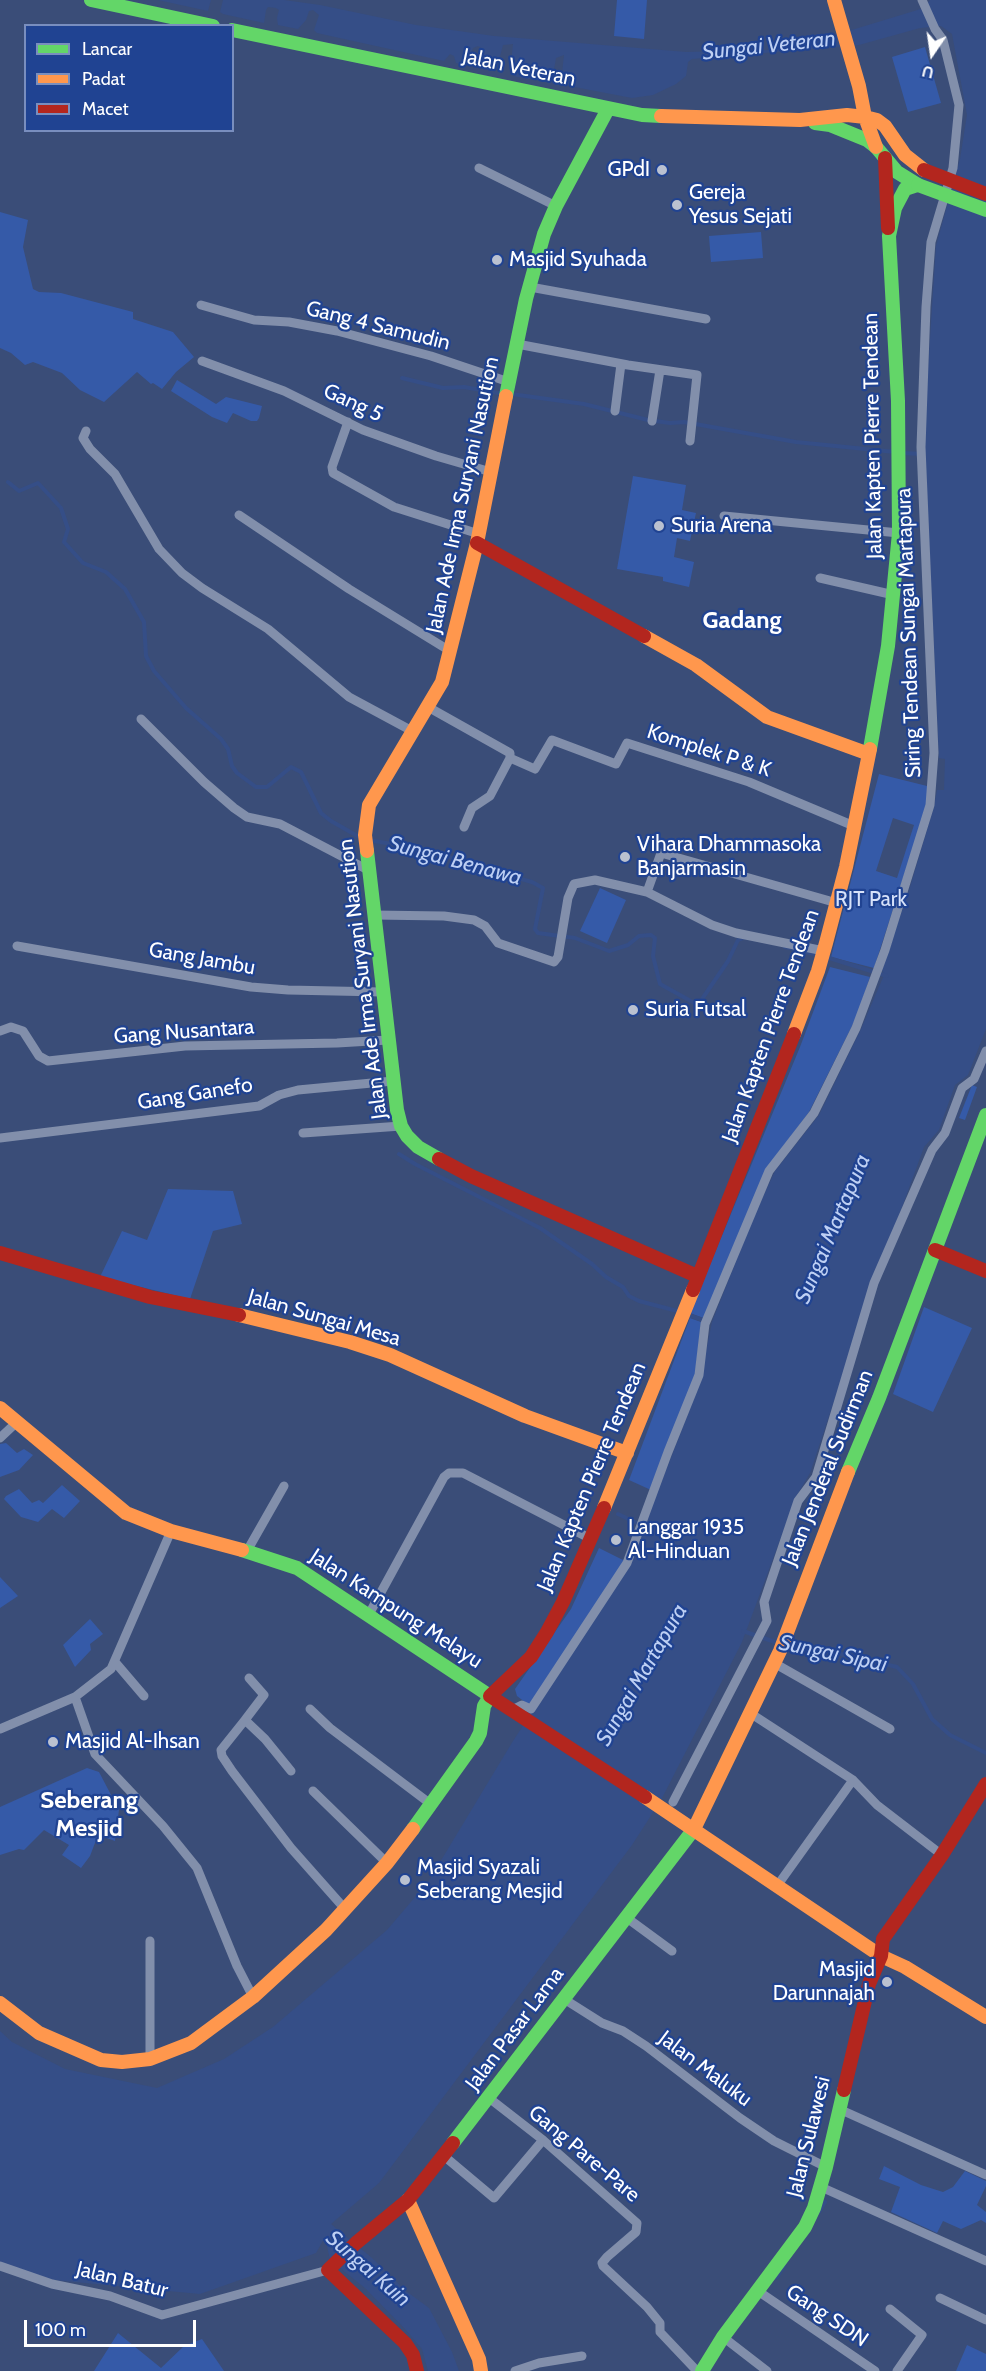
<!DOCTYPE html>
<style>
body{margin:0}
#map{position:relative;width:986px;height:2371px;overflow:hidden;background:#3a4d78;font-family:Cabin,sans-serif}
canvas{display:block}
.legend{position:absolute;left:24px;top:24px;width:210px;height:108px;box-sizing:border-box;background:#204392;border:2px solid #798ebe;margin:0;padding:8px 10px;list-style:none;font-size:18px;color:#fff}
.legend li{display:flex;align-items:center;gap:12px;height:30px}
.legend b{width:30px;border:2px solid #798ebe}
.north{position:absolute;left:902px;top:24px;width:60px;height:60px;-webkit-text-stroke:4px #204392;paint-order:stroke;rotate:193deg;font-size:16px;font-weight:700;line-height:24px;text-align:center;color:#fff}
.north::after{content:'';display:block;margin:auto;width:21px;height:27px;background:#fff;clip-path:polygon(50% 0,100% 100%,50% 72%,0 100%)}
.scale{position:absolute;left:24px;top:2320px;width:172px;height:27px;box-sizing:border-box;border:3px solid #fff;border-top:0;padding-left:8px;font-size:18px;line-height:21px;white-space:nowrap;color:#fff;-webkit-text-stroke:4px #204392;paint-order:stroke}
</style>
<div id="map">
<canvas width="986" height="2371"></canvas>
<ul class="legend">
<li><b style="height:8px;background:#63d668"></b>Lancar</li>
<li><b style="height:8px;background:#ff974d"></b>Padat</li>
<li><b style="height:8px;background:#b3261e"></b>Macet</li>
</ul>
<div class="north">U</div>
<div class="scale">100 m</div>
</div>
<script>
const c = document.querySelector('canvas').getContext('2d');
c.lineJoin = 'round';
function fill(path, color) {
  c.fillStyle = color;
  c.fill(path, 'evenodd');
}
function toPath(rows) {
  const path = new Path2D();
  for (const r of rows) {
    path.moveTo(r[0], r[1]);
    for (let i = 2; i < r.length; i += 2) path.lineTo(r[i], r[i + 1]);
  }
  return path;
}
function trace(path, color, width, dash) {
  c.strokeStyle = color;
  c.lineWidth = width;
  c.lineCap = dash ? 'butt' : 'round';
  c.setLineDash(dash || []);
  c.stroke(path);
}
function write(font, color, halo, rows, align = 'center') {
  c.font = font + ' Cabin,sans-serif';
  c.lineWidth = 4.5;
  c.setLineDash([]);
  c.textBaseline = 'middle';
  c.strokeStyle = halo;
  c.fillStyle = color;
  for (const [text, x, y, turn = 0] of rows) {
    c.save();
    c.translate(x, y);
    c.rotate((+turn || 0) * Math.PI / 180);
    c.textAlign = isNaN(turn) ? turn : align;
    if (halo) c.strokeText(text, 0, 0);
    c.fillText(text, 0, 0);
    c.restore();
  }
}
fill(toPath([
 [617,0,647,0,644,39,614,36],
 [925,47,941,103,908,112,892,57],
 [0,212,28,220,23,247,33,289,39,292,61,293,133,312,133,319,173,332,194,357,176,372,162,389,153,383,151,384,137,372,104,402,80,390,62,373,33,362,25,365,11,353,0,348],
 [761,232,763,258,711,262,709,236],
 [177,380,216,404,226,397,262,406,259,418,257,421,251,421,233,413,227,423,212,417,171,391],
 [633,476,686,485,682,510,696,513,690,541,677,538,674,557,694,562,689,587,663,581,663,577,617,569],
 [879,774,927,786,927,804,874,968,831,957],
 [893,818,914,825,897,878,876,871],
 [600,888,626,900,607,943,580,931],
 [830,967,870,977,857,1016,809,1112,765,1171,706,1319,690,1313,800,1047],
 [972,1085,977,1087,965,1120,959,1118],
 [168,1189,233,1191,242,1224,213,1231,190,1299,100,1277,122,1231,147,1240],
 [924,1307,972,1328,933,1412,893,1394],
 [690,1318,701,1322,695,1376,651,1490,629,1480],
 [6,1443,17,1453,24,1449,33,1455,19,1470,0,1477,0,1444],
 [62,1485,80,1501,64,1518,52,1509,38,1522,21,1517,4,1499,6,1496,19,1489,32,1503,39,1500,43,1503],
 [599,1548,625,1561,530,1706,517,1696,515,1689,571,1609],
 [0,1577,18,1596,0,1608],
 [90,1619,103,1634,90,1644,91,1650,75,1667,63,1645],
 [87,1768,99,1772,119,1810,115,1841,98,1835,90,1856,81,1868,62,1855,69,1845,44,1830,24,1850,19,1849,0,1855,0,1807],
 [884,2166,921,2185,943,2192,953,2187,965,2171,986,2181,986,2186,977,2205,986,2212,986,2223,981,2220,961,2229,943,2221,937,2233,891,2212,900,2187,879,2179],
 [118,2333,161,2368,184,2346,202,2339,224,2371,94,2371],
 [967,2345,986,2354,986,2371,956,2371]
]), '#355aa8');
fill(toPath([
 [158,0,211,0,208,11],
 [223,0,284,0,320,5,416,25,494,36,686,52,767,50,809,43,924,8,930,0,986,0,986,1029,968,1075,955,1085,939,1130,924,1147,862,1317,810,1473,796,1497,742,1642,661,1800,632,1845,379,2183,331,2224,372,2258,406,2291,429,2308,452,2352,459,2371,428,2371,422,2349,405,2329,365,2288,330,2260,325,2237,316,2253,200,2294,44,2279,0,2262,0,2031,12,2042,65,2069,157,2088,224,2059,273,2027,387,1930,428,1882,513,1741,629,1565,699,1386,712,1322,754,1216,775,1171,819,1115,861,1029,884,975,882,970,910,887,934,807,937,790,944,790,945,759,939,758,924,432,936,246,960,159,967,115,952,34,941,26,920,28,859,45,692,59,688,62,686,76,676,84,653,95,632,98,564,85,561,82,564,55,556,58,552,81,548,82,517,77,510,73,513,44,503,45,497,68,494,71,488,70,483,67,484,50,478,46,473,48,469,61,465,65,456,63,454,56,450,54,444,61,317,33,314,30,319,15,313,10,309,11,306,20,298,29,278,25,277,18,279,10,276,8,268,7,266,10,264,23,223,14,220,12]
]), '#354e87');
trace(toPath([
 [402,378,443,388,464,387,504,394],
 [511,394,584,404,648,420,670,423,684,422,796,442,895,452],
 [902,453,922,454],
 [8,482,19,491,38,483,61,508,68,529,64,542,83,563,106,572,125,589,144,622,146,656,154,671,186,708,221,739,228,749,232,766,237,773,256,787,267,787,291,767,301,772,321,813,331,821,361,838],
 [368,840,429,850,474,866,532,882,543,888,535,929,538,933,575,938,609,951,628,945,639,936,651,935,655,938,653,956,660,984,698,1005,728,961,738,940,746,937],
 [785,947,819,955],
 [826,957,887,976],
 [399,1154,415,1164,540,1228,592,1264,606,1277,623,1287,629,1296,639,1301,681,1312],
 [688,1315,706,1321],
 [618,1514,639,1524],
 [743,1631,778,1643],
 [785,1645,813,1651,832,1652,897,1667,913,1684,932,1719,950,1735,986,1753],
 [819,2212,825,2202],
 [777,2277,784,2266]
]), '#354e87', 4);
trace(toPath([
 [479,168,556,206],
 [530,287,706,319],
 [201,305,254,320,289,322,337,331,431,356,509,382],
 [517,344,628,365,697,375,690,441],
 [202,361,284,391,363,430,436,456,491,472],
 [615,411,621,364],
 [652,421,660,370],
 [348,422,332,467,333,473,394,507,479,534],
 [86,431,83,438,90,449,115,474,159,549,182,573,202,588,268,629,349,697,414,732],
 [239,515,349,589,450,651],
 [724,516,899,533],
 [820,578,894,595],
 [428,707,510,753,510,758,490,796,472,808,464,827],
 [141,719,204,782,234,808,247,817,280,824,370,871],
 [510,758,535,769,552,740,616,764,627,743,749,782,854,826],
 [647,892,661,853,837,903],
 [373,915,444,916,474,920,485,926,498,943,554,962,558,957,568,898,574,884,595,880,647,892,712,925,736,933,824,951],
 [17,946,251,987,288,990,382,992],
 [0,1031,11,1027,23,1031,39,1056,48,1061,185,1046,337,1043,388,1040],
 [303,1133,401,1126],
 [0,1138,259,1106,279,1095,298,1090,393,1081],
 [0,1438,17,1422],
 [247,1551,284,1486],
 [368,1616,444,1477,449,1473,463,1473,591,1539],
 [115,1662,144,1696],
 [774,1663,890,1729],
 [75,1697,95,1754,163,1826,197,1868,237,1966,253,1997],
 [310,1709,330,1728,432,1805],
 [514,1709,522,1705,531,1709,627,1563,668,1452,699,1375,705,1324,769,1171,814,1113,856,1028,885,950,930,805,934,753,921,447,926,307,931,242,953,168,959,105,943,40,935,29,922,0],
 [750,1713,853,1780,877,1805,942,1855],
 [245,1720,264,1695,249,1678],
 [0,1729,75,1697,111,1669,171,1531],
 [291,1771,265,1739,245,1720,221,1750,222,1756,232,1771,291,1848,345,1909],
 [313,1791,387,1863],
 [673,1802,767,1621,764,1602,798,1501,816,1477,874,1283,932,1150,945,1133,962,1088,974,1079,986,1051],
 [777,1886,853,1780],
 [627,1918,672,1951],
 [150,1941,150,2059],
 [564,1999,602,2023,623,2031,646,2046,740,2118,774,2141,826,2167],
 [489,2098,543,2140,637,2223,636,2232,607,2257,602,2263,603,2266,647,2307,660,2323,660,2332,697,2371],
 [839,2109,986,2175],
 [444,2156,494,2198,543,2140],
 [821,2187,986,2261],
 [0,2266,52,2284,110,2296,162,2315,328,2270],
 [758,2291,875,2371],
 [940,2298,986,2320],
 [890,2309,922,2335,897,2371],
 [723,2337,767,2371],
 [515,2371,539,2363,582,2356]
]), '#828fab', 9);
trace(toPath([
 [91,0,213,26],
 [232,30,642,115,661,116],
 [815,123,830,125,867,140,876,147,897,172,918,185],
 [506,396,526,299,544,234,556,206,608,109],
 [870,749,888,646,899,533,898,401,889,236,895,208,905,189,917,185],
 [367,851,397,1110,401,1126,407,1136,418,1147,439,1159],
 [848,1472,879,1398,986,1115],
 [242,1550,297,1568,490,1696,484,1706,480,1733,476,1741,413,1829],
 [453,2143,694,1829],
 [702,2371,723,2337,805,2227,814,2208,826,2167,844,2090]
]), '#63d668', 14);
trace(toPath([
 [834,0,859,86,865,117,876,147],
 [661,116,800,120,847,115,865,117,877,120,885,126,905,155,924,170],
 [644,636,696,665,767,717,869,754],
 [367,851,365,835,369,805,442,682,477,543,506,396],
 [794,1034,818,971,826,943,846,867,870,749],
 [239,1315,350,1342,390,1355,525,1416,627,1453],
 [0,1408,126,1513,171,1531,242,1550],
 [604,1508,693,1290],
 [645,1797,881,1956,905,1967,986,2017],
 [694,1829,780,1651,848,1472],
 [0,2003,39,2033,101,2060,122,2062,150,2059,191,2043,253,1997,326,1930,387,1863,413,1829],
 [408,2200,479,2359,481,2371]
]), '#ff974d', 14);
trace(toPath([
 [885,158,888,228],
 [477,543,644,636],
 [439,1159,471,1176,697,1276],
 [935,1250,986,1271],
 [0,1253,150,1297,239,1315],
 [693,1290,794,1034],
 [604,1508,563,1602,547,1632,531,1657,490,1696,645,1797],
 [844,2090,869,1984,881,1956,883,1939,942,1855,986,1784],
 [417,2371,413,2355,405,2343,328,2270,356,2243,408,2200,453,2143]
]), '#b3261e', 14);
trace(toPath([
 [918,185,986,210]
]), '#63d668', 14);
trace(toPath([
 [924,170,986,194]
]), '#b3261e', 14);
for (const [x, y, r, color] of [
 [662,170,6,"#bac1d0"],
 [677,205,6,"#bac1d0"],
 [497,260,6,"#bac1d0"],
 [659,526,6,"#bac1d0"],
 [625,857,6,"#bac1d0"],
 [633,1010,6,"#bac1d0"],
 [616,1540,6,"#bac1d0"],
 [53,1742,6,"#bac1d0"],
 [405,1880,6,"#bac1d0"],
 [887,1982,6,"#bac1d0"]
]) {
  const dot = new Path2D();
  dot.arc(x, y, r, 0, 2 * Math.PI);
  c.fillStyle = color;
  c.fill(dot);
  trace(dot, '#204392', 2);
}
write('21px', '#fff', '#204392', [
 ["Jalan Veteran",519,68,12],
 ["Gang 4 Samudin",378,326,14],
 ["Gang 5",353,403,25],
 ["Jalan Kapten Pierre Tendean",873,436,-91],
 ["Jalan Ade Irma Suryani Nasution",463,495,-78],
 ["Siring Tendean Sungai Martapura",909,633,-92],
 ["Komplek P & K",709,751,18],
 ["Gang Jambu",202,959,10],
 ["Jalan Ade Irma Suryani Nasution",363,979,-97],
 ["Jalan Kapten Pierre Tendean",771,1026,-70],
 ["Gang Nusantara",184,1032,-4],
 ["Gang Ganefo",195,1094,-9],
 ["Jalan Sungai Mesa",324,1318,16],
 ["Jalan Jenderal Sudirman",828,1468,-68],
 ["Jalan Kapten Pierre Tendean",592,1477,-67],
 ["Jalan Kampung Melayu",396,1609,33],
 ["Jalan Pasar Lama",515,2029,-53],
 ["Jalan Maluku",705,2069,37],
 ["Jalan Sulawesi",809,2137,-76],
 ["Gang Pare-Pare",584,2154,40],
 ["Jalan Batur",122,2280,14],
 ["Gang SDN",827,2316,34]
]);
write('21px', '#fff', '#204392', [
 ["GPdI",650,170,"right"],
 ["Gereja",689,193],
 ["Yesus Sejati",689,217],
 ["Masjid Syuhada",509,260],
 ["Suria Arena",671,526],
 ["Vihara Dhammasoka",637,845],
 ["Banjarmasin",637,869],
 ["Suria Futsal",645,1010],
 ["Langgar 1935",628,1528],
 ["Al-Hinduan",628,1552],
 ["Masjid Al-Ihsan",65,1742],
 ["Masjid Syazali",417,1868],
 ["Seberang Mesjid",417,1892],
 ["Masjid",875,1970,"right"],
 ["Darunnajah",875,1994,"right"]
], 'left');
write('21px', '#d7e2fa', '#204392', [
 ["RJT Park",871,900]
]);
write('italic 22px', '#bed0f4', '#204392', [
 ["Sungai Veteran",769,46,-6],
 ["Sungai Benawa",455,861,15],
 ["Sungai Martapura",833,1229,-67],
 ["Sungai Sipai",833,1654,12],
 ["Sungai Martapura",642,1675,-60],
 ["Sungai Kuin",368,2269,41]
]);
write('bold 24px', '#fff', '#204392', [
 ["Gadang",742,621],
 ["Seberang",89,1801],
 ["Mesjid",89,1829]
]);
</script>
